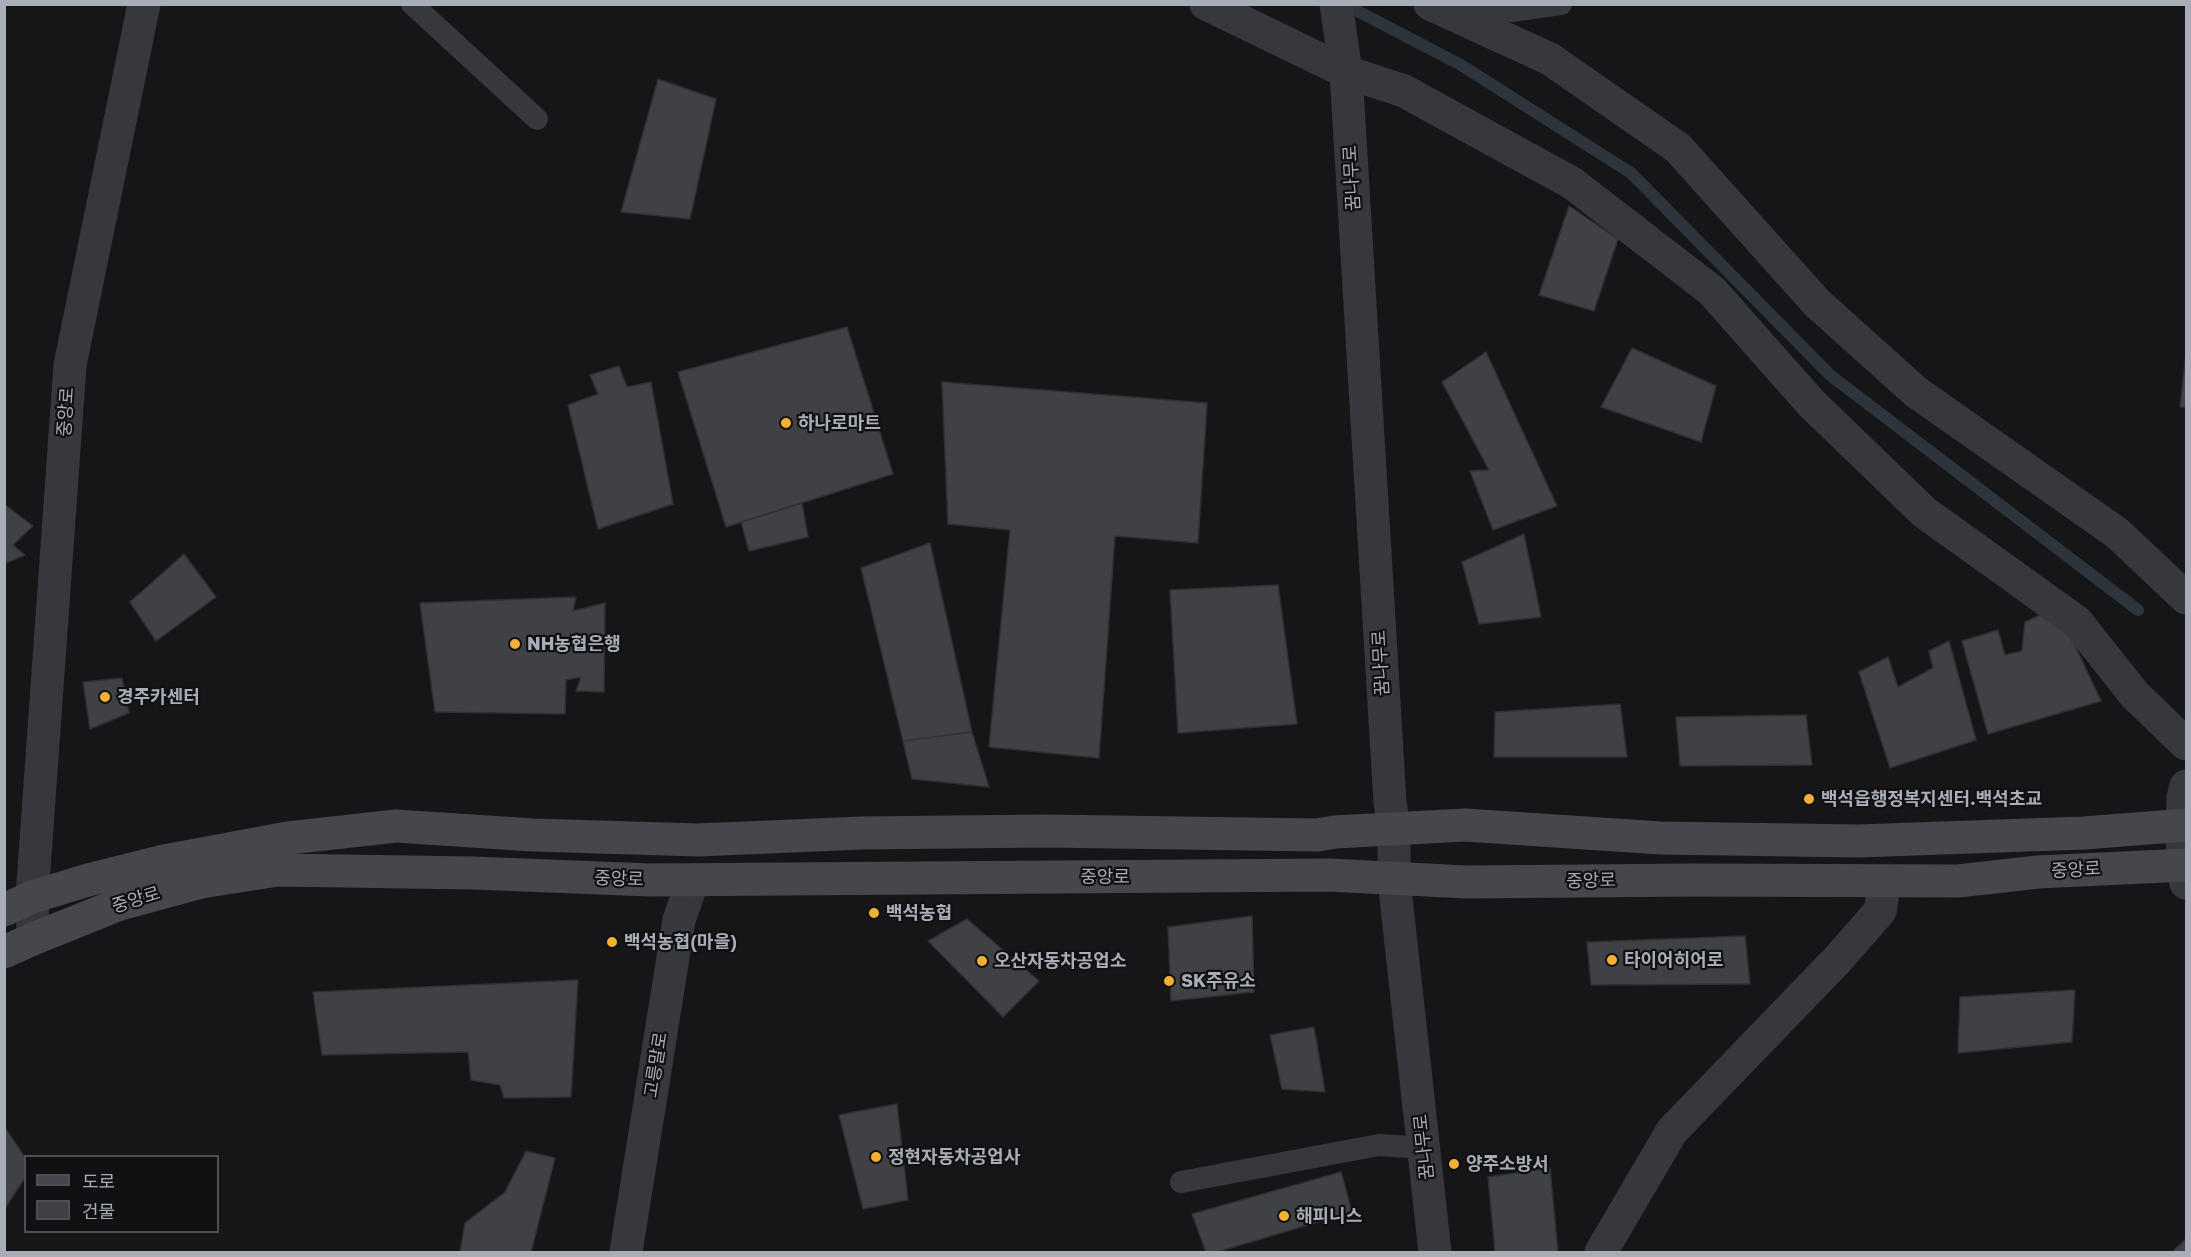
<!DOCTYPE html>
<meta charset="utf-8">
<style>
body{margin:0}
#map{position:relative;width:2191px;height:1257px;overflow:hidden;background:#161618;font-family:"Golos Text","Noto Sans KR",sans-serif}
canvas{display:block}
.frame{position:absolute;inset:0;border:6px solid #a8adb8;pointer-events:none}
.legend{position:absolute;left:24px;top:1155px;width:195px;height:78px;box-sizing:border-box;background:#111113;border:2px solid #4d4f55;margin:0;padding:8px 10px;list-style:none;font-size:18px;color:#a8adb8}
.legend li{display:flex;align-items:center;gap:12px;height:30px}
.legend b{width:30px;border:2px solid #4d4f55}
</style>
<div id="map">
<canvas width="2191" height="1257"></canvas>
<div class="frame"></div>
<ul class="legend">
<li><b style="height:8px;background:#45474d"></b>도로</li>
<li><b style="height:16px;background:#404145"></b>건물</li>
</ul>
</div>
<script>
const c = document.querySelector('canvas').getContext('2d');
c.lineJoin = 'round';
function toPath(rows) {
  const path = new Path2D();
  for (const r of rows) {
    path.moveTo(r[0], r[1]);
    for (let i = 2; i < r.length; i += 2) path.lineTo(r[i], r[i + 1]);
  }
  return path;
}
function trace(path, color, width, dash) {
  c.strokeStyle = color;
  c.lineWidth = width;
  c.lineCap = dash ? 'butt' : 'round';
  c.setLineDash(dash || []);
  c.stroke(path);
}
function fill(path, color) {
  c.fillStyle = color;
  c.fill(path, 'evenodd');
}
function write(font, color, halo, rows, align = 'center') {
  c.font = font + ' "Golos Text","Noto Sans KR",sans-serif';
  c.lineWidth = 4.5;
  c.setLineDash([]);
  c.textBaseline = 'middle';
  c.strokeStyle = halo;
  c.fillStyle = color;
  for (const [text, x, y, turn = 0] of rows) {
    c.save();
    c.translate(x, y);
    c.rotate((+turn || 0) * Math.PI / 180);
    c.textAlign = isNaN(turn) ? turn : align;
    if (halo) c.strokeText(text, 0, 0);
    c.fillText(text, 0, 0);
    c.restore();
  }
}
trace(toPath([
 [1344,4,1461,65,1631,173,1830,375,2138,610]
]), '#2c353c', 12);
const building = toPath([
 [658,79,716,99,690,219,621,212,658,79],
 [1569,206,1618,239,1594,311,1539,295,1569,206],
 [847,327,893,474,726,527,678,372,847,327],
 [1632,348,1716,386,1701,442,1601,407,1632,348],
 [1486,352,1557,506,1493,530,1470,471,1489,470,1442,382,1486,352],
 [2186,353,2186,407,2180,407,2186,353],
 [619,366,627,387,651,382,673,504,598,529,568,405,598,394,590,375,619,366],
 [942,382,1207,403,1198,543,1115,536,1099,758,989,747,1010,530,948,524,942,382],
 [802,503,808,537,749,551,741,522,802,503],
 [4,504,33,526,13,545,25,555,4,564,4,504],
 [1524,534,1541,617,1479,624,1462,562,1524,534],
 [930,543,972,732,903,741,861,568,930,543],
 [184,554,216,597,156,641,130,602,184,554],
 [1278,585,1297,724,1178,733,1170,590,1278,585],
 [576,597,573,611,605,603,604,692,576,691,581,677,566,680,565,714,435,712,420,603,576,597],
 [2057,607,2101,701,1988,734,1962,641,1998,630,2005,655,2022,651,2025,622,2057,607],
 [1949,641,1976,740,1890,768,1859,672,1888,657,1898,687,1933,668,1929,651,1949,641],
 [122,678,129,713,90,729,83,682,122,678],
 [1620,704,1627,757,1494,757,1495,712,1620,704],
 [1806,715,1812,765,1680,766,1676,717,1806,715],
 [972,732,989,787,912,779,903,741,972,732],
 [1252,916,1254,992,1171,1001,1168,927,1252,916],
 [967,919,1039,981,1003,1017,928,941,967,919],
 [1745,936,1750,984,1591,985,1587,942,1745,936],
 [578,980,571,1097,504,1098,500,1085,471,1080,468,1052,322,1055,313,992,578,980],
 [2075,990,2072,1042,1958,1053,1960,997,2075,990],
 [1314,1027,1325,1092,1282,1089,1270,1035,1314,1027],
 [897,1104,908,1200,863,1209,839,1115,897,1104],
 [4,1126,26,1159,26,1176,4,1210,4,1126],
 [526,1151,555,1158,531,1252,460,1252,465,1223,505,1192,526,1151],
 [1550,1168,1558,1252,1495,1252,1488,1177,1550,1168],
 [1341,1172,1352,1212,1217,1252,1206,1252,1192,1214,1341,1172],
 [2186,1239,2186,1252,2172,1252,2186,1239]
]);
fill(building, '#404145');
trace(building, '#303034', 1.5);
trace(toPath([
 [412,4,537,119],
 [1462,18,1561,4],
 [1181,1182,1379,1145,1424,1148]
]), '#37383d', 22);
trace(toPath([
 [1206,4,1346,72,1404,91,1572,183,1712,291,1811,403,1924,512,2077,622,2135,695,2186,744],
 [1430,4,1550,59,1678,148,1817,303,1916,392,2117,533,2186,598],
 [2186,786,2183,798,2182,865,2186,883],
 [1394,880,1435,1252],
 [33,939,32,897,70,365,144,4],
 [1601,1252,1672,1131,1838,959,1880,911,1885,881]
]), '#37383d', 33);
trace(toPath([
 [1336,4,1346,72,1390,802,1394,828,1394,880],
 [626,1252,679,920,693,880]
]), '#37383d', 33);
trace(toPath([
 [4,910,32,897,88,880,164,861,288,838,396,826,533,835,698,840,862,833,1046,831,1318,835,1335,832,1465,825,1661,838,1858,841,2084,833,2186,825],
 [4,952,33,939,120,904,201,882,278,870,473,873,651,880,1329,875,1466,882,1694,880,1958,881,2038,872,2186,865]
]), '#45474d', 33);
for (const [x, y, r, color] of [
 [786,423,6,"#f2b134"],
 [515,644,6,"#f2b134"],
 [105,697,6,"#f2b134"],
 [1809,799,6,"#f2b134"],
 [874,913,6,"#f2b134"],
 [612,942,6,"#f2b134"],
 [1612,960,6,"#f2b134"],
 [982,961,6,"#f2b134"],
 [1169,981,6,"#f2b134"],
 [876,1157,6,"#f2b134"],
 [1454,1164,6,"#f2b134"],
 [1284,1216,6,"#f2b134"]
]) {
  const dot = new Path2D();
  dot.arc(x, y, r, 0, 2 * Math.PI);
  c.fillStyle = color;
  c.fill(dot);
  trace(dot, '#111113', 2);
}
write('18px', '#a8adb8', '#111113', [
 ["꿈나무로",1352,178,-93],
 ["중앙로",66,412,-86],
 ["꿈나무로",1381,663,-93],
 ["중앙로",2076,870,-3],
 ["중앙로",1105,877],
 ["중앙로",619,879,2],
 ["중앙로",1591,881,-1],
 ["중앙로",136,900,-17],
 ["고릉말로",656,1065,-81],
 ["꿈나무로",1424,1147,-96]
]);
write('bold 18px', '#a8adb8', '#111113', [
 ["하나로마트",798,423],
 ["NH농협은행",527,644],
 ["경주카센터",117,697],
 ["백석읍행정복지센터.백석초교",1821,799],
 ["백석농협",886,913],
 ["백석농협(마을)",624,942],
 ["타이어히어로",1624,960],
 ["오산자동차공업소",994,961],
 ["SK주유소",1181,981],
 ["정현자동차공업사",888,1157],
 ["양주소방서",1466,1164],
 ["해피니스",1296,1216]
], 'left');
</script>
